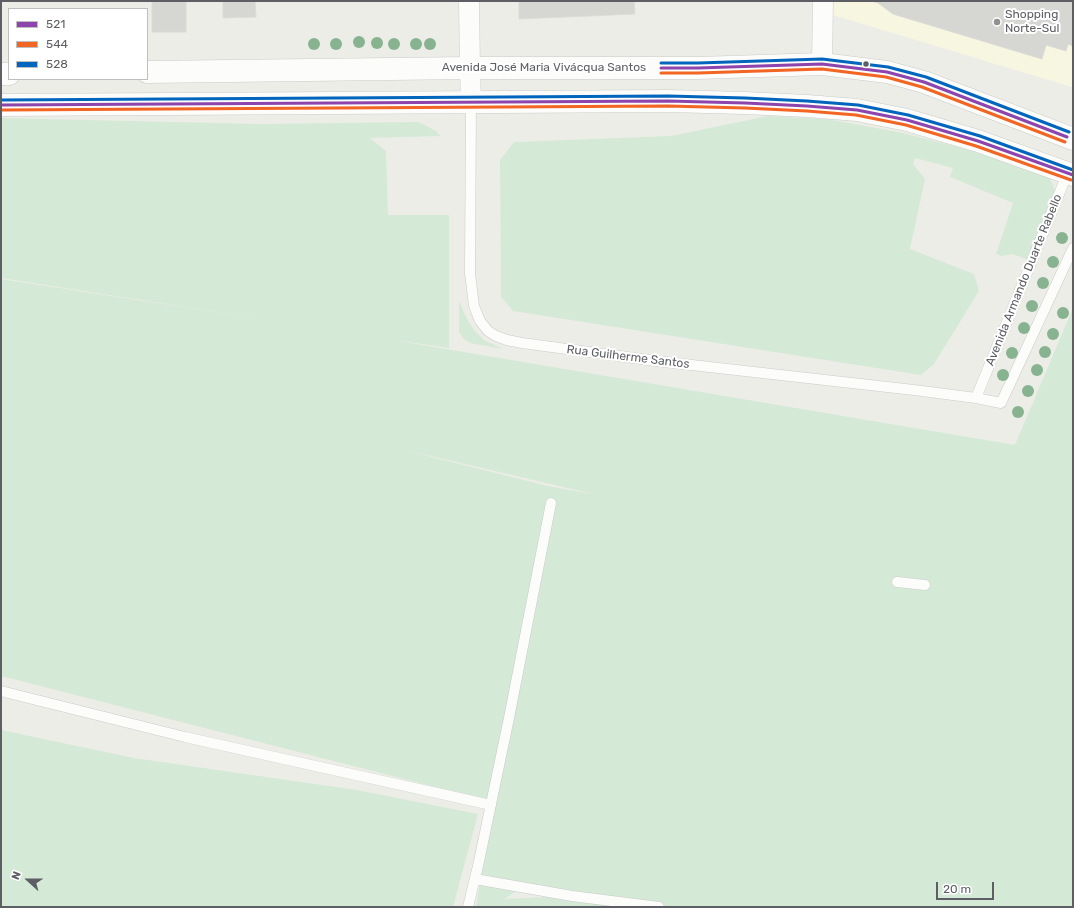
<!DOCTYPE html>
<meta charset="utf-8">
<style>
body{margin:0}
#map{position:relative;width:1074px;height:908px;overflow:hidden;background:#edede7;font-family:Rubik,sans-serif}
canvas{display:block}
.frame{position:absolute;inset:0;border:2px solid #5d5f65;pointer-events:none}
.legend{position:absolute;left:8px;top:8px;width:140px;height:72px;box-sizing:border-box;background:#fff;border:1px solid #bebfc1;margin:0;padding:5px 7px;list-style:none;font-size:12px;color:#5d5f65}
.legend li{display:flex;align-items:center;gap:8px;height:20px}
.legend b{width:20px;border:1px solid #bebfc1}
.north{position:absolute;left:8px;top:860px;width:40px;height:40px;-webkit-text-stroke:3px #fff;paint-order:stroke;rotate:291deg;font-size:11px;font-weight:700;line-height:16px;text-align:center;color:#5d5f65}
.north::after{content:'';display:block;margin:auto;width:14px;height:18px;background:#5d5f65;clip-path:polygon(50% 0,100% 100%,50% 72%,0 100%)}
.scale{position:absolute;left:936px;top:882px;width:58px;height:18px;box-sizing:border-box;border:2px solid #5d5f65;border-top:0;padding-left:5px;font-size:12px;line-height:14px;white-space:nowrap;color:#5d5f65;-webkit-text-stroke:3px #fff;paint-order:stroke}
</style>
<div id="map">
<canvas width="1074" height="908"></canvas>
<div class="frame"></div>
<ul class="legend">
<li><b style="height:5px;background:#8e44ad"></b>521</li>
<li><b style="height:5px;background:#f26522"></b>544</li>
<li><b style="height:5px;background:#0065bd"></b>528</li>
</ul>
<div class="north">N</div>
<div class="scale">20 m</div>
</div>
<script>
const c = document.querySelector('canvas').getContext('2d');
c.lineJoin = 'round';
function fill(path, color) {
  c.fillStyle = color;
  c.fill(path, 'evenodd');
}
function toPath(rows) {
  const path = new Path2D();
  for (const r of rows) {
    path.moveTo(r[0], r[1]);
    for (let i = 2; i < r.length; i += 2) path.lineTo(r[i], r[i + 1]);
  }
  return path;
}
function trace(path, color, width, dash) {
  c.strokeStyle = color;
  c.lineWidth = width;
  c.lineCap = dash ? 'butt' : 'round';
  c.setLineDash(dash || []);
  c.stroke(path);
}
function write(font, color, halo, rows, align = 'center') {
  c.font = font + ' Rubik,sans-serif';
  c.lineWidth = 4;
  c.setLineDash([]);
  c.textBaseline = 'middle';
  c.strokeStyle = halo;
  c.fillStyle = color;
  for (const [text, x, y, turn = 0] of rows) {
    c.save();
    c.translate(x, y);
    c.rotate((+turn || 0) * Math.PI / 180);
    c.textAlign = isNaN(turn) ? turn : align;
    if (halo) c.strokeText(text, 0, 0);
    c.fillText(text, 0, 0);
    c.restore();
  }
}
fill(toPath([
 [827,1,1073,1,1073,82,1072,87,826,13]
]), '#f6f6e1');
fill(toPath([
 [768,116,827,119,903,133,962,148,1019,166,1050,178,1055,191,1032,261,1012,254,1002,256,996,254,1013,203,950,177,953,168,915,158,913,164,925,179,910,249,974,274,979,291,934,364,921,375,513,311,501,297,500,160,514,142,671,136],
 [1,118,260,124,417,122,423,124,436,131,440,136,370,138,386,151,388,215,449,215,449,348,393,340,1015,445,1073,308,1073,907,476,907,494,802,1,676,1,279,281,322,1,278],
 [408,451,409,451,597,495,548,486],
 [523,887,549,897,504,899],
 [459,301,466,317,474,330,484,340,503,349,470,343,464,339,459,332],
 [1,730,134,758,357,790,478,814,453,907,1,907]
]), '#d5e9d7');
const building = toPath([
 [152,1,186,1,186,32,152,32,152,1],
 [223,1,255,1,256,17,223,18,223,1],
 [519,1,634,1,635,14,519,19,519,1],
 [871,1,1073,1,1073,46,1068,44,1066,51,1046,45,1042,59,893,14,878,3,871,1]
]);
fill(building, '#d6d6d2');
trace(building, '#dcdcd6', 1);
const lane = toPath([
 [471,103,470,273,474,306,480,321,488,331,496,336,507,340,522,343,656,361,914,390,976,398,1001,403,1073,248],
 [976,398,1068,172],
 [897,582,925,585],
 [1,691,185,737,491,805],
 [475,879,572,896,659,907],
 [468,907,478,866,509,718,551,503]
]);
const street = toPath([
 [469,1,470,68,471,103],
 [822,64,823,1]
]);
const secondary = toPath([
 [147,72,470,68,698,68,822,64,887,72,924,82,1073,139],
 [1,74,9,74],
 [1,105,668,101,745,103,807,106,857,110,907,120,978,141,1073,175]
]);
trace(lane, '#cacbc9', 11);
trace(street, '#cacbc9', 21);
trace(secondary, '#cacac9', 23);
trace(lane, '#fcfcfb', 10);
trace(street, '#fcfcfb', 20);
trace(secondary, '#fcfcfb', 22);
trace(toPath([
 [661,68,698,68,822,64,887,72,924,82,1067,137],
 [1,105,668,101,745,103,807,106,857,110,907,120,978,141,1073,175]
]), '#8e44ad', 3);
trace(toPath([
 [661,73,698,73,822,69,886,77,922,87,1065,142],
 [1,110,668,106,745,108,807,111,856,115,906,125,976,146,1071,180]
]), '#f26522', 3);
trace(toPath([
 [661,63,698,63,822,59,888,67,926,77,1069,132],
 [1,100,668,96,745,98,807,101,858,105,908,115,980,136,1073,170]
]), '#0065bd', 3);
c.fillStyle = '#88b391';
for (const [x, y] of [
 [359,42],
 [377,43],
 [314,44],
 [336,44],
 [394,44],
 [416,44],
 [430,44],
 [1062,238],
 [1053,262],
 [1043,283],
 [1032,306],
 [1063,313],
 [1024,328],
 [1053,334],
 [1045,352],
 [1012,353],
 [1037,370],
 [1003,375],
 [1028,391],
 [1018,412]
]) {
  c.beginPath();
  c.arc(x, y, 6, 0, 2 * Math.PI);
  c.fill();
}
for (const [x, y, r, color] of [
 [997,22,4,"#8f9192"],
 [866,64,3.5,"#5d5f65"]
]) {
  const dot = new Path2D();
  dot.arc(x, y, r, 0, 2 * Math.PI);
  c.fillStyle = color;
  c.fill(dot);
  trace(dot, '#fff', 1.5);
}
write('12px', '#5d5f65', '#fff', [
 ["Shopping",1005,15],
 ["Norte-Sul",1005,29]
], 'left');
write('12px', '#5d5f65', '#fff', [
 ["Avenida José Maria Vivácqua Santos",544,68],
 ["Avenida Armando Duarte Rabello",1024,280,-68],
 ["Rua Guilherme Santos",628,357,7]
]);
</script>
